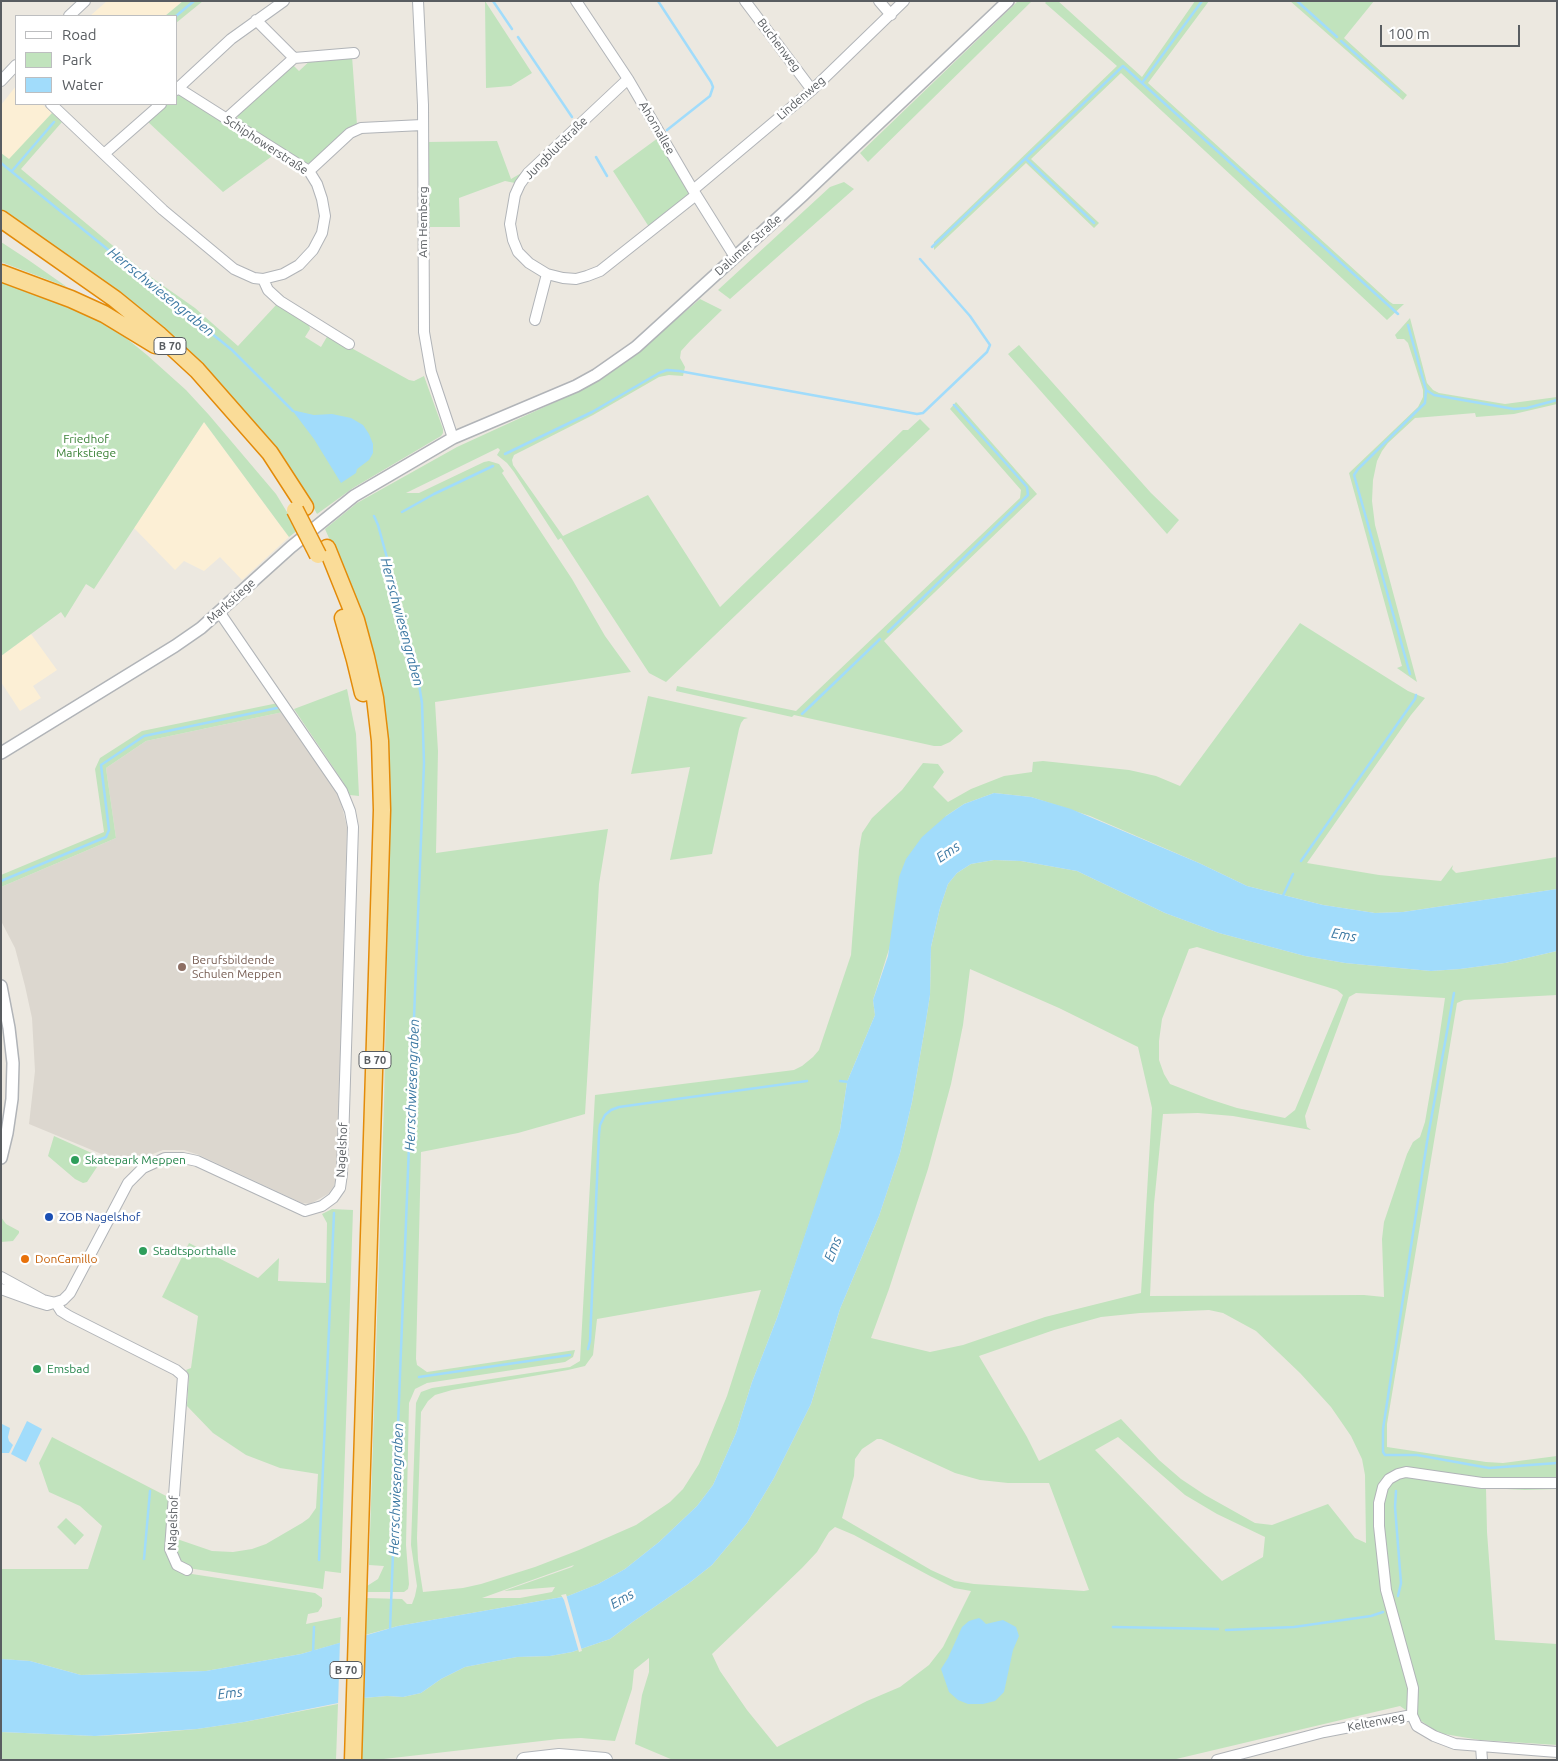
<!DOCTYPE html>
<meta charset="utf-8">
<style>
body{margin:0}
#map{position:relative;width:1558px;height:1761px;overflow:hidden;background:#ece8e0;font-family:Ubuntu,sans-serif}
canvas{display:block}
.frame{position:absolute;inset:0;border:2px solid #595d61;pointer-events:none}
.legend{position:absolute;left:15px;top:15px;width:162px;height:90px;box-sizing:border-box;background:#fff;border:1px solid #bdbec0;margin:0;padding:6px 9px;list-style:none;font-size:15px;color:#595d61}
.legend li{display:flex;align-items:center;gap:10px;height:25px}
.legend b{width:25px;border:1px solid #bdbec0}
.scale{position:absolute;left:1380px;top:25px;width:140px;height:22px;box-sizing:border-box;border:2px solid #595d61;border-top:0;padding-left:6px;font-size:15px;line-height:18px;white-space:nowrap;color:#595d61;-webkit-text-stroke:4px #fff;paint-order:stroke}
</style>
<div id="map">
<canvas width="1558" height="1761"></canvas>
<div class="frame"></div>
<ul class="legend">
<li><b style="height:6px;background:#fff"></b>Road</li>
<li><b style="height:14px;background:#c1e3bd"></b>Park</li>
<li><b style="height:14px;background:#a1dcfb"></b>Water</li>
</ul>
<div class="scale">100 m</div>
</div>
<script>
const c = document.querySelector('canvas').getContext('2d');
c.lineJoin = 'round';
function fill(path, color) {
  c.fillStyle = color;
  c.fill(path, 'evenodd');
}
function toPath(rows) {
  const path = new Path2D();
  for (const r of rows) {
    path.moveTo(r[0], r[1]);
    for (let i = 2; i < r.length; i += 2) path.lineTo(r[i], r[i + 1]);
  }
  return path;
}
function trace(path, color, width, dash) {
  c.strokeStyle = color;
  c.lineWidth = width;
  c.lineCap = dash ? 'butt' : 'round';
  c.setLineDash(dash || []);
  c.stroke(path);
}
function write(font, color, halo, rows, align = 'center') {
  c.font = font + ' Ubuntu,sans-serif';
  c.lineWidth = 5;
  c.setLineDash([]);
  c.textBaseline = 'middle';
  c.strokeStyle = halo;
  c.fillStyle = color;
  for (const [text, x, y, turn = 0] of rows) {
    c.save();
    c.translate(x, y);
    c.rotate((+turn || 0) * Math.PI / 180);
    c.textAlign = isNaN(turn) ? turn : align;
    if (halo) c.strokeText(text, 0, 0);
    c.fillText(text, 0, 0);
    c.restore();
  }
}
fill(toPath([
 [107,1,183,1,165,16,90,16],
 [16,86,16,104,42,104,52,113,9,160,1,153,1,105],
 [204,422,289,537,242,580,220,557,204,571,184,561,175,570,134,528],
 [31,634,57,670,33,686,41,698,20,711,1,682,1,656]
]), '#fcefd5');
fill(toPath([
 [283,712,339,795,347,827,337,1174,334,1186,328,1194,310,1204,302,1203,199,1155,184,1150,163,1150,145,1157,133,1165,116,1160,29,1124,35,1071,32,1018,25,986,15,948,1,921,1,887,116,838,106,768,146,741]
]), '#dcd7cf');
fill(toPath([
 [183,1,203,1,176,23,176,16,165,16],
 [485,1,532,73,511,86,486,88],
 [1018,1,1032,1,868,162,860,153],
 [1047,1,1058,1,1142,77,1195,1,1209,1,1148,83,1390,302,1393,304,1404,304,1387,320,1121,73,1031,159,1099,223,1094,228,1026,163,934,250,934,242,1117,66,1045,3],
 [1290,1,1374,1,1344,38,1407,95,1403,100],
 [352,56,357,125,310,163,305,163,237,121,238,113,292,64,299,71,313,58],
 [179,95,184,96,275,154,223,192,147,121,166,104,176,104,176,96],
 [52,113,62,122,21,169,148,275,195,308,238,346,277,304,309,325,310,329,305,337,321,347,328,335,409,380,414,381,424,376,443,429,443,433,441,436,353,488,317,514,302,486,280,456,85,269,1,210,1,153,9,159],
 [658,138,693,198,651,230,613,171],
 [497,141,511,179,537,164,520,184,505,181,459,198,460,227,426,227,427,142],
 [844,182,854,189,730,299,718,290,830,187],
 [1,242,27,259,67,287,1,262],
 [1,279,105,321,147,355,186,390,209,415,276,494,298,530,289,537,204,422,94,589,86,584,65,618,61,612,1,656],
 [700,299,722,310,691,340,681,351,680,358,685,367,683,376,669,375,659,377,593,415,514,455,512,460,513,465,563,536,648,495,720,607,903,430,908,430,920,419,930,429,666,682,649,673,561,538,558,540,514,472,507,463,497,455,500,450,498,448,406,493,419,493,484,462,489,461,499,464,504,471,502,473,572,579,605,636,631,672,435,702,438,751,436,853,608,829,599,884,585,1114,518,1133,421,1152,416,1359,417,1365,427,1372,575,1350,573,1357,565,1362,427,1383,415,1389,409,1403,406,1545,409,1584,408,1589,404,1592,366,1592,367,1586,378,1579,384,1566,369,1565,384,1102,390,816,388,742,354,595,325,529,357,503,457,447,577,392,599,379,639,351],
 [1410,318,1427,383,1433,390,1439,393,1505,404,1557,397,1557,404,1514,414,1476,417,1475,413,1415,418,1388,443,1382,451,1377,461,1373,480,1372,501,1375,525,1417,682,1397,668,1402,666,1349,473,1418,407,1423,397,1423,390,1408,343,1404,339,1397,339,1395,335],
 [1019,345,1151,493,1179,520,1167,534,1008,354],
 [956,402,1037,494,884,641,963,731,950,742,941,746,934,746,794,715,792,717,676,691,677,686,796,711,1020,498,1021,490,950,409],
 [1300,623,1408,691,1425,698,1411,715,1307,863,1379,875,1441,881,1453,865,1452,869,1456,873,1557,857,1557,889,1403,912,1375,913,1323,905,1247,886,1199,863,1090,816,1031,797,994,793,964,804,946,816,890,946,873,1000,875,1015,847,1082,840,1130,829,1165,777,1318,752,1382,736,1433,713,1485,697,1506,659,1542,625,1569,598,1584,568,1596,398,1626,365,1635,366,1598,402,1599,407,1604,412,1604,415,1596,417,1586,411,1545,416,1403,421,1392,432,1388,570,1367,580,1361,595,1095,794,1070,802,1066,813,1057,819,1050,851,955,859,850,862,833,872,818,902,790,923,763,938,764,944,772,933,787,948,802,971,789,1004,776,1032,772,1033,762,1043,761,1129,770,1156,776,1180,786],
 [761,1290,727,1396,699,1464,683,1489,670,1502,636,1525,579,1550,535,1567,481,1584,463,1588,423,1592,418,1560,417,1538,421,1412,428,1401,435,1395,452,1390,568,1370,585,1366,593,1355,597,1319],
 [574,1565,572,1567,504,1591,555,1587,552,1592,520,1598,482,1598],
 [347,689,356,734,359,796,350,795,343,782,294,709],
 [648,696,748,718,744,719,741,723,739,729,712,854,670,860,690,767,631,774],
 [278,703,283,712,146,741,106,768,116,838,1,887,1,875,104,832,95,769,100,758,142,731],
 [994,860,1021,861,1077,871,1165,913,1219,933,1305,956,1345,963,1431,971,1460,969,1505,963,1557,951,1557,995,1464,1000,1457,1003,1387,1424,1387,1447,1486,1462,1503,1463,1557,1456,1557,1489,1525,1490,1486,1488,1487,1532,1495,1640,1557,1644,1557,1745,1480,1740,1444,1734,1434,1730,1400,1706,1172,1760,673,1760,635,1744,642,1695,649,1672,649,1658,634,1670,632,1689,615,1741,581,1738,559,1739,375,1760,360,1759,363,1698,387,1696,403,1697,421,1693,441,1679,465,1667,517,1657,550,1656,572,1652,610,1639,634,1621,688,1584,712,1565,747,1523,774,1478,811,1404,840,1309,879,1216,900,1153,912,1102,925,1027,930,995,931,947,940,908,948,884,957,873,971,864],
 [1197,947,1337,990,1343,995,1295,1110,1285,1118,1237,1108,1209,1099,1170,1084,1164,1074,1159,1060,1159,1041,1162,1019,1189,949],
 [970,969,1059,1008,1138,1047,1152,1108,1141,1293,1045,1317,963,1345,930,1352,871,1338,889,1289,928,1169,951,1084,963,1025],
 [1356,993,1445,998,1438,1046,1425,1122,1420,1137,1413,1142,1407,1154,1384,1222,1382,1239,1384,1297,1364,1295,1150,1296,1154,1204,1163,1114,1198,1113,1233,1116,1311,1130,1307,1127,1305,1116,1349,997],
 [1209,1310,1223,1313,1256,1331,1300,1373,1331,1407,1351,1436,1362,1459,1365,1475,1366,1543,1355,1538,1328,1504,1272,1525,1255,1523,1205,1495,1181,1479,1159,1460,1121,1419,1039,1461,1027,1437,979,1356,1054,1330,1101,1317,1140,1313],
 [1118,1437,1185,1495,1217,1514,1265,1537,1263,1557,1222,1581,1095,1450],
 [877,1439,881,1439,955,1473,980,1480,1008,1483,1049,1483,1089,1590,1084,1591,974,1584,955,1581,931,1570,842,1518,854,1476,855,1459,862,1449],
 [835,1527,854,1535,930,1576,954,1588,971,1591,943,1647,929,1665,900,1687,867,1701,777,1747,747,1710,720,1671,712,1654,802,1568,817,1552,829,1532],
 [54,1136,96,1155,99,1164,87,1182,83,1183,75,1179,48,1156],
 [332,1209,353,1210,341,1573,325,1571,323,1589,188,1568,184,1566,175,1553,175,1542,177,1539,212,1551,233,1552,252,1549,266,1544,302,1523,309,1518,316,1508,318,1474,280,1468,246,1455,213,1433,187,1406,189,1375,186,1370,191,1368,198,1316,162,1297,189,1243,258,1278,279,1258,278,1281,326,1283,327,1223,322,1214],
 [1,1217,6,1224,19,1231,19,1233,13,1241,1,1242],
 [52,1437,170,1498,166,1553,172,1565,179,1572,315,1593,322,1598,322,1606,318,1612,308,1614,306,1624,341,1617,340,1643,301,1654,206,1671,81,1675,30,1661,1,1659,1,1569,88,1569,102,1526,80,1506,49,1492,39,1463],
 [66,1518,84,1535,75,1545,57,1527],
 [338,1704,336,1760,1,1760,1,1732,95,1736,138,1734,197,1729,244,1722]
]), '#c1e3bd');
fill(toPath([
 [292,410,314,415,332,414,351,418,363,425,369,434,373,444,373,453,369,460,357,469,356,473,341,483,314,439],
 [994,793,1031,797,1071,809,1199,863,1247,886,1323,905,1375,913,1403,912,1557,889,1557,951,1505,963,1460,969,1431,971,1345,963,1305,956,1219,933,1165,913,1077,871,1021,861,994,860,971,864,957,873,948,884,940,908,931,947,930,995,925,1027,912,1102,900,1153,879,1216,840,1309,811,1404,774,1478,747,1523,712,1565,688,1584,634,1621,610,1639,572,1652,550,1656,517,1657,465,1667,441,1679,421,1693,403,1697,387,1696,363,1698,244,1722,197,1729,95,1736,1,1732,1,1659,30,1661,81,1675,206,1671,301,1654,398,1626,568,1596,598,1584,625,1569,659,1542,697,1506,713,1485,736,1433,752,1382,777,1318,840,1130,847,1082,875,1015,873,1000,888,956,899,877,906,859,922,837,946,816,964,804],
 [1,1421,2,1424,10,1428,8,1437,9,1441,13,1445,9,1453,1,1453],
 [27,1421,42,1429,26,1462,11,1454],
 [979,1618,982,1620,986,1624,1003,1620,1016,1627,1019,1636,1013,1650,1004,1692,995,1701,983,1704,968,1704,958,1700,949,1692,941,1669,948,1658,962,1627,969,1621]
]), '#a1dcfb');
fill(toPath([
 [566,1594,582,1651,579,1652,564,1600,561,1595],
 [365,1633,362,1701,338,1706,340,1640]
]), '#ece8e0');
trace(toPath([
 [493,1,512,29],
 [658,1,711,82,713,87,710,96,667,130],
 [1297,1,1337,37],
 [176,16,194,1],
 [518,37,572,117],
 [1341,41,1399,92],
 [1142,83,1398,314],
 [596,157,607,176],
 [1026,159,1094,223],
 [1,163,232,350,293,411],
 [12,171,54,122],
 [932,247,1123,66,1142,83,1202,1],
 [1408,325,1426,390,1425,403,1358,469,1354,475,1410,674],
 [1426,390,1434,395,1514,409,1527,408,1557,400],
 [505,454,592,412,659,373,667,370,679,371,917,414,923,413,987,352,990,345,970,316,920,259],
 [402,512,434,494,493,466],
 [374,516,378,525,415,660,422,703,424,763,390,1630],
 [888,632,1028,495,1027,487,954,405],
 [802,714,880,639],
 [1301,861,1410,706,1415,699,1416,695],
 [1,881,106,837,109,830,101,765,144,736,277,708],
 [1282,898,1293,874],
 [1454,993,1427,1142,1383,1429,1383,1452,1385,1455,1417,1455,1489,1468,1557,1463],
 [840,1081,849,1082],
 [588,1349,590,1341,599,1134,600,1125,605,1115,611,1110,619,1107,807,1081],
 [419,1377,570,1355],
 [1396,1491,1395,1507,1401,1583,1398,1596],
 [144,1559,150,1491],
 [319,1560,334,1213],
 [1113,1627,1218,1629],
 [1226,1630,1294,1627,1371,1616,1383,1612],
 [313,1653,314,1627]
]), '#a1dcfb', 2.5);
const minor = toPath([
 [418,1,423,105,424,332,431,372,453,438],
 [576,1,628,79,693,190,735,257],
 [745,1,812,90],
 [879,1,891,15],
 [69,16,85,1],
 [256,20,294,58],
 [628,79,528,173,520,184,515,195,510,224,513,240,518,252,529,263,547,274,563,278,576,279,587,276,600,271,696,195],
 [1,81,16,65],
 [176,90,231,39,284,1],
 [51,104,163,210,234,269,254,278,263,279,283,274,299,265,313,250,322,233,325,216,322,199,317,184,309,171,178,88],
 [226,119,294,58,354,53],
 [104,154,161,104],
 [309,171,350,133,361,128,422,125],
 [693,190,812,90,904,1],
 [263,279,268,290,280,301,349,344],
 [535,320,547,274],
 [1,1277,43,1300,56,1303,61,1311,69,1316,176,1370,183,1376,170,1549,177,1565,187,1570],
 [1,1289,37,1302,47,1305,63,1300,70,1293,128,1183,143,1168,165,1158,183,1158,197,1161,305,1211,322,1206,333,1198,340,1188,342,1174,353,827,350,811,342,791,220,613],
 [1557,1483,1482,1483,1406,1472,1398,1474,1389,1479,1383,1487,1379,1503,1379,1526,1386,1590,1413,1688,1412,1715,1417,1726,1434,1736,1455,1744,1557,1752],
 [1481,1747,1482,1760],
 [1217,1760,1324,1732,1412,1715]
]);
const tertiary = toPath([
 [1,753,175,646,201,628,291,547,354,496,453,438,576,386,596,375,636,347,802,196,1008,1],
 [1,986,9,1028,13,1063,12,1099,7,1133,1,1158]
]);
const secondary = toPath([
 [524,1760,559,1756,605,1760]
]);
const trunk = toPath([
 [1,219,115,299,158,334,197,370,270,453,305,507],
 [1,273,71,299,104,314,155,345],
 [327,548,356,620,366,657,375,698,380,741,382,810,353,1760],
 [343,618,355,660,363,693]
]);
trace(minor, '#b1b4b8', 12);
trace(tertiary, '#b1b4b8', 14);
trace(secondary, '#b2b6bb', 16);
trace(trunk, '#e38b09', 19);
trace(minor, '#fff', 10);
trace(tertiary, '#fff', 11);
trace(secondary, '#fff', 14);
trace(trunk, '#fadc98', 16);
const trunkBridge = toPath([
 [295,510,318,555]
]);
trace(trunkBridge, '#e38b09', 19, []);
trace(trunkBridge, '#fadc98', 16);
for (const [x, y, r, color] of [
 [182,967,5,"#8d6e63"],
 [75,1160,5,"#2e9e5b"],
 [49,1217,5,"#1a4fb4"],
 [143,1251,5,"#2e9e5b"],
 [25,1259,5,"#e8710a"],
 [37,1369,5,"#2e9e5b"]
]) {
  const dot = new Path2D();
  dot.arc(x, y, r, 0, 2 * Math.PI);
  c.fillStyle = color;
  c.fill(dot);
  trace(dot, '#fff', 2);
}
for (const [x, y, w] of [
 [170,346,32],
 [375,1060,32],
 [346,1670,32]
]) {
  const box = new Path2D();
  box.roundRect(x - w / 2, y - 8.5, w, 17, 4);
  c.fillStyle = '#fff';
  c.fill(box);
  trace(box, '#595d61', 1);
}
write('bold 11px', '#595d61', null, [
 ["B 70",170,346],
 ["B 70",375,1060],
 ["B 70",346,1670]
]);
write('12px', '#595d61', '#fff', [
 ["Buchenweg",779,45,53],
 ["Lindenweg",801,98,-41],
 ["Ahornallee",657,128,60],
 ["Schiphowerstraße",266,145,33],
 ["Jungblutstraße",556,148,-45],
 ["Am Hemberg",423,222,-90],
 ["Dalumer Straße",748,245,-42],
 ["Markstiege",231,601,-42],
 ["Nagelshof",342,1150,-87],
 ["Nagelshof",173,1523,-88],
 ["Keltenweg",1376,1722,-11]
]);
write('12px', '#3b8237', '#fff', [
 ["Friedhof",86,439],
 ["Markstiege",86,453]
]);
write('12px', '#785e54', '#fff', [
 ["Berufsbildende",192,960],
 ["Schulen Meppen",192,974]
], 'left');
write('12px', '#27864d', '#fff', [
 ["Skatepark Meppen",85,1160],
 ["Stadtsporthalle",153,1251],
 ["Emsbad",47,1369]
], 'left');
write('12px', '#164399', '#fff', [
 ["ZOB Nagelshof",59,1217]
], 'left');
write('12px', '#c56008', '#fff', [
 ["DonCamillo",35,1259]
], 'left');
write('italic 14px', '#3d79a3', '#fff', [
 ["Herrschwiesengraben",161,292,39],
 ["Herrschwiesengraben",402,622,75],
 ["Ems",948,852,-35],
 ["Ems",1344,935,9],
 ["Herrschwiesengraben",412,1085,-88],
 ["Ems",833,1249,-69],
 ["Herrschwiesengraben",396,1489,-88],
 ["Ems",622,1599,-30],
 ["Ems",230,1693,-6]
]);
</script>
